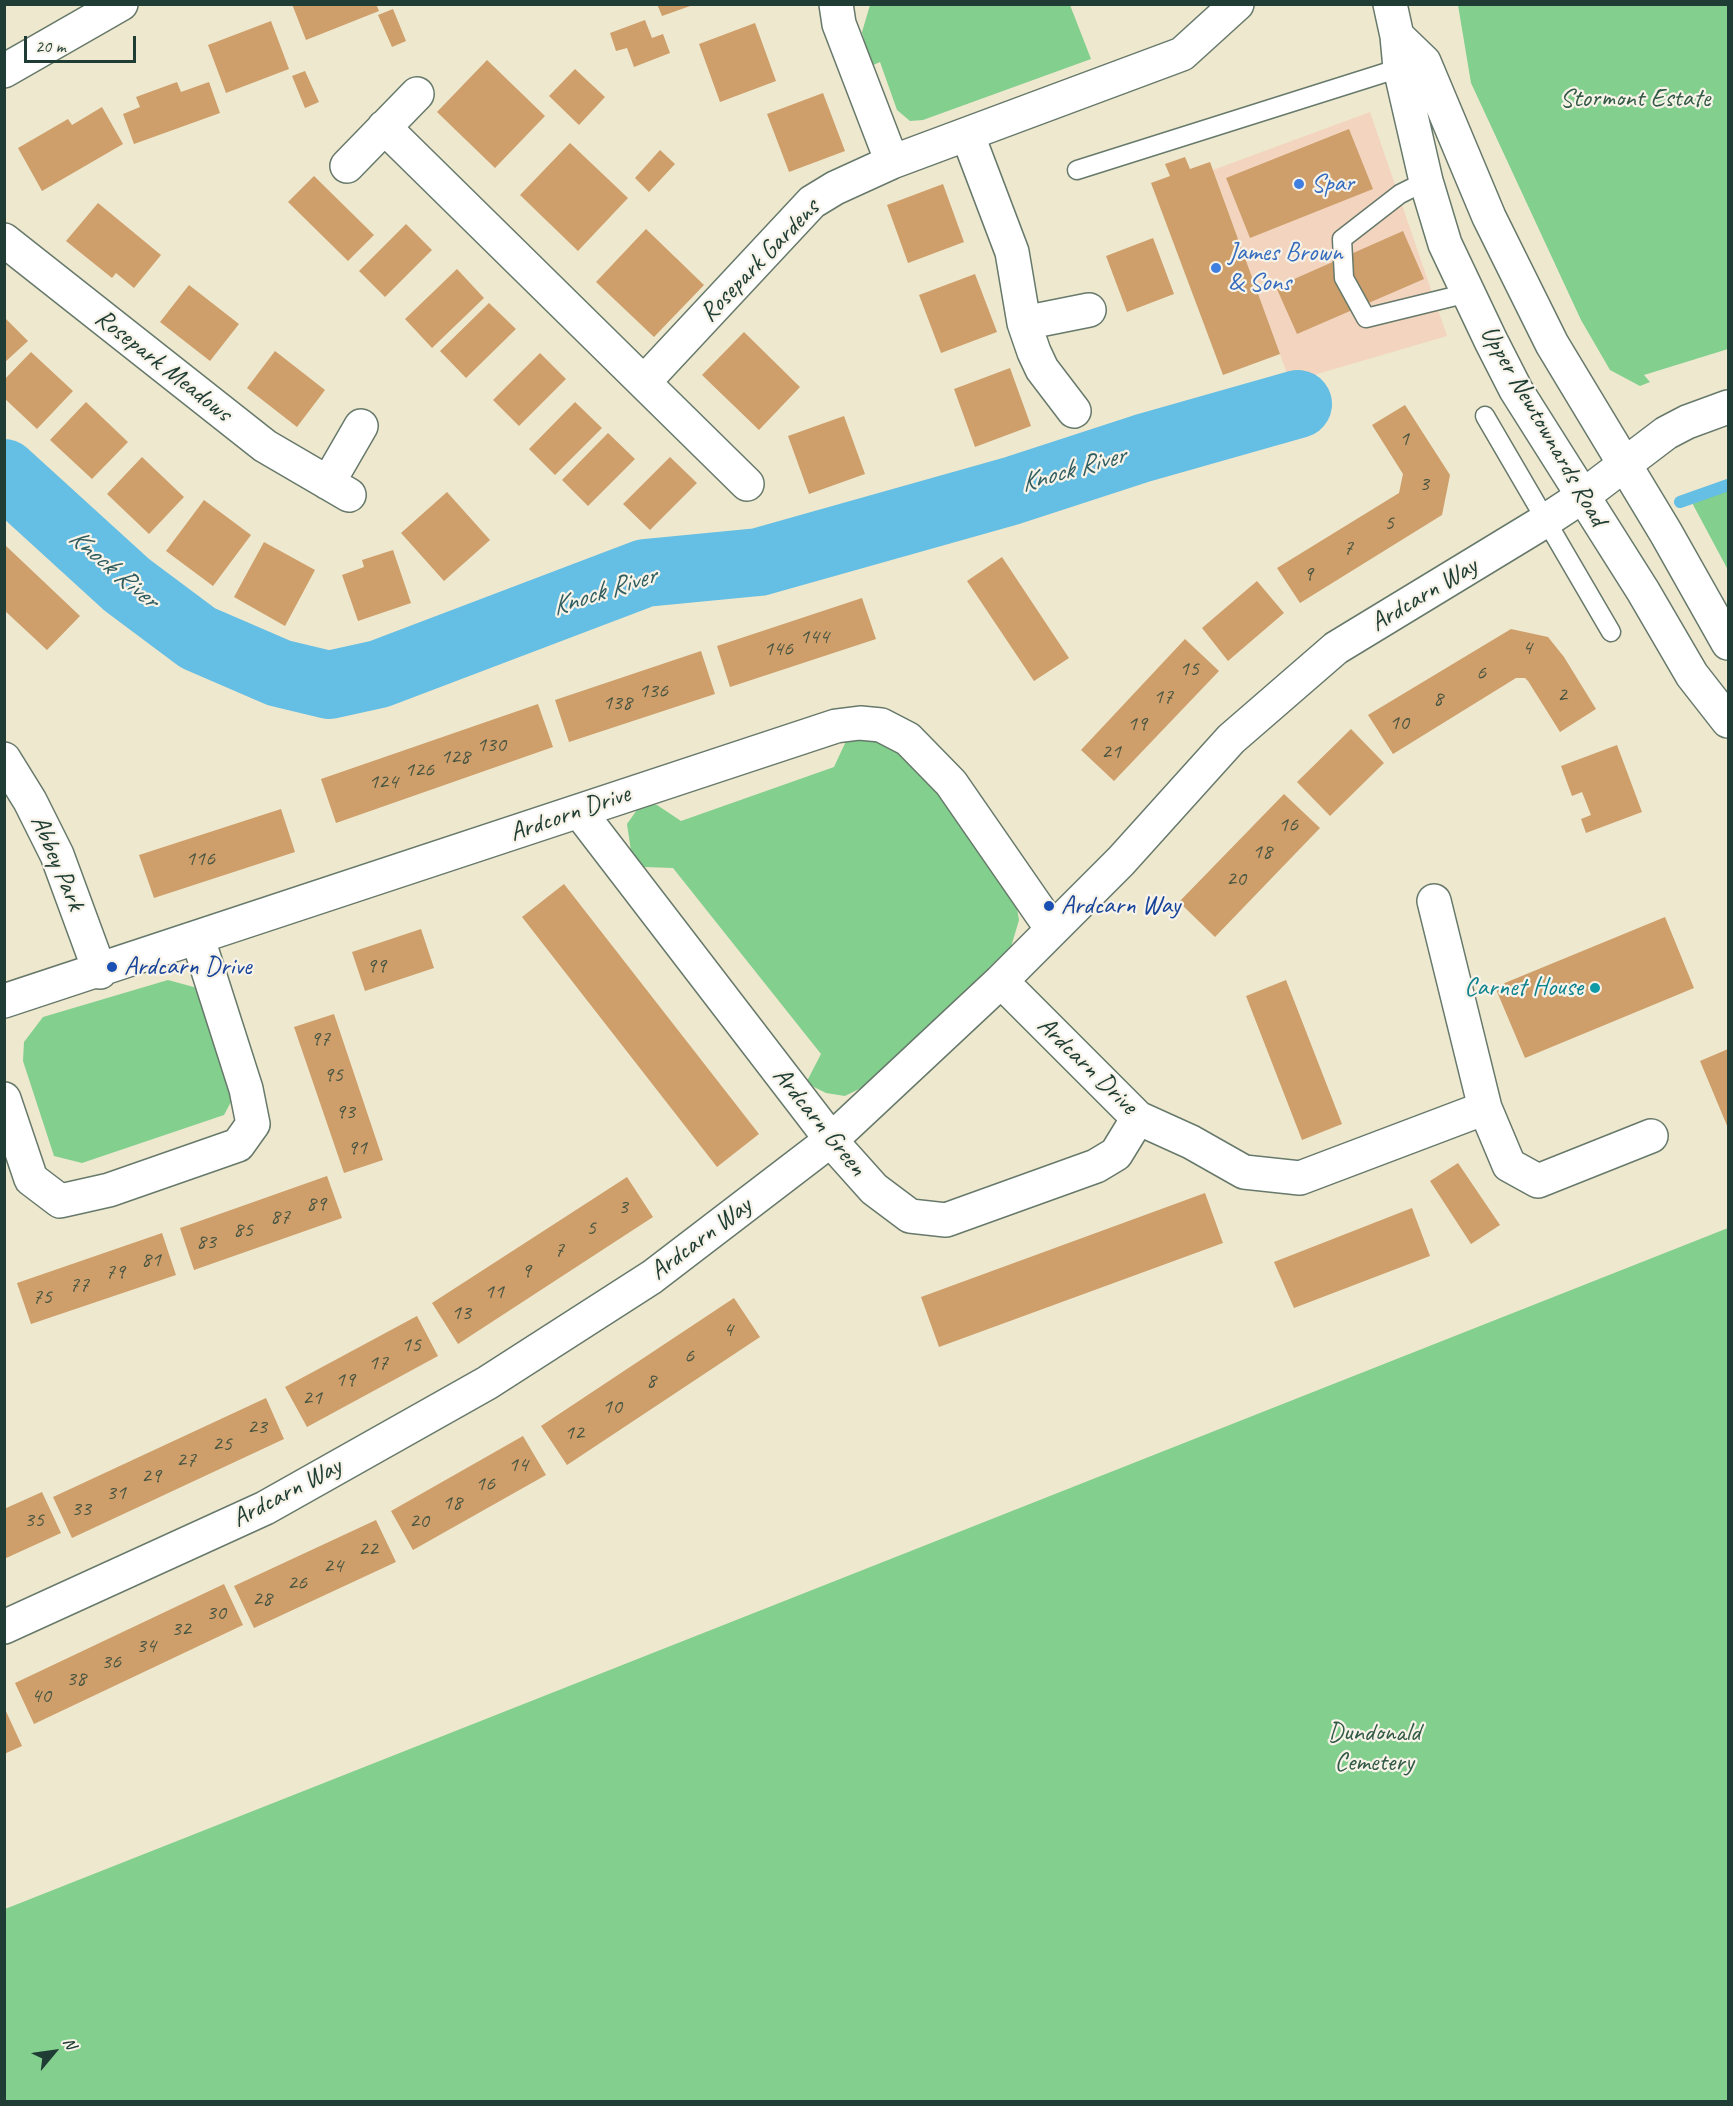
<!DOCTYPE html>
<style>
body{margin:0}
#map{position:relative;width:1733px;height:2106px;overflow:hidden;background:#eee8cf;font-family:Caveat,sans-serif}
canvas{display:block}
.frame{position:absolute;inset:0;border:6px solid #1f3d34;pointer-events:none}
.north{position:absolute;left:24px;top:2022px;width:60px;height:60px;-webkit-text-stroke:4px #f7f3e8;paint-order:stroke;rotate:61deg;font-size:16px;font-weight:700;line-height:24px;text-align:center;color:#1f3d34}
.north::after{content:'';display:block;margin:auto;width:21px;height:27px;background:#1f3d34;clip-path:polygon(50% 0,100% 100%,50% 72%,0 100%)}
.scale{position:absolute;left:24px;top:36px;width:112px;height:27px;box-sizing:border-box;border:3px solid #1f3d34;border-top:0;padding-left:8px;font-size:18px;line-height:21px;white-space:nowrap;color:#1f3d34;-webkit-text-stroke:4px #f7f3e8;paint-order:stroke}
</style>
<div id="map">
<canvas width="1733" height="2106"></canvas>
<div class="frame"></div>
<div class="north">N</div>
<div class="scale">20 m</div>
</div>
<script>
const c = document.querySelector('canvas').getContext('2d');
c.lineJoin = 'round';
function fill(path, color) {
  c.fillStyle = color;
  c.fill(path, 'evenodd');
}
function toPath(rows) {
  const path = new Path2D();
  for (const r of rows) {
    path.moveTo(r[0], r[1]);
    for (let i = 2; i < r.length; i += 2) path.lineTo(r[i], r[i + 1]);
  }
  return path;
}
function trace(path, color, width, dash) {
  c.strokeStyle = color;
  c.lineWidth = width;
  c.lineCap = dash ? 'butt' : 'round';
  c.setLineDash(dash || []);
  c.stroke(path);
}
function write(font, color, halo, rows, align = 'center') {
  c.font = font + ' Caveat,sans-serif';
  c.lineWidth = 4.5;
  c.setLineDash([]);
  c.textBaseline = 'middle';
  c.strokeStyle = halo;
  c.fillStyle = color;
  for (const [text, x, y, turn = 0] of rows) {
    c.save();
    c.translate(x, y);
    c.rotate((+turn || 0) * Math.PI / 180);
    c.textAlign = isNaN(turn) ? turn : align;
    if (halo) c.strokeText(text, 0, 0);
    c.fillText(text, 0, 0);
    c.restore();
  }
}
fill(toPath([
 [1370,112,1447,336,1290,382,1213,170]
]), '#f3d4bf');
fill(toPath([
 [870,5,1070,5,1091,59,923,120,910,121,897,110,880,62,871,66,862,32],
 [1458,5,1728,5,1728,349,1644,375,1650,382,1640,386,1610,370,1581,320,1471,83],
 [1728,483,1728,570,1690,499],
 [847,739,886,740,916,757,1015,898,1019,920,1011,947,863,1087,845,1096,826,1093,806,1083,821,1054,673,868,644,867,631,851,627,824,641,804,657,805,681,821,834,767],
 [168,980,201,989,233,1098,224,1115,82,1163,54,1156,23,1061,24,1042,43,1017],
 [1728,1228,1728,2101,5,2101,5,1909]
]), '#82cf8e');
trace(toPath([
 [1680,502,1728,485]
]), '#65bee3', 12);
trace(toPath([
 [4,473,127,585,198,638,279,673,329,685,379,674,645,573,759,562,1011,491,1143,448,1298,404]
]), '#65bee3', 68);
fill(toPath([
 [292,4,376,4,379,11,306,40],
 [657,4,693,4,693,5,662,16],
 [393,9,406,41,392,47,378,15],
 [645,20,652,38,663,34,670,53,634,67,627,48,616,51,610,33],
 [271,21,289,69,226,93,208,45],
 [755,23,776,81,720,102,699,44],
 [487,60,545,116,495,168,437,112],
 [575,69,605,97,579,125,549,96],
 [305,71,319,102,305,108,292,76],
 [177,82,181,92,209,82,220,113,134,144,123,114,140,107,136,97],
 [823,93,845,151,789,172,767,114],
 [102,107,123,144,42,191,18,148,68,119,72,125],
 [1349,129,1373,189,1250,238,1226,178],
 [570,143,628,198,578,251,520,195],
 [660,150,675,164,649,192,635,178],
 [1185,157,1190,169,1210,162,1280,354,1223,375,1151,183,1170,176,1165,164],
 [314,176,374,235,348,261,288,202],
 [943,184,964,242,908,263,887,205],
 [98,203,161,255,134,288,116,273,112,278,66,241],
 [406,224,432,250,385,297,359,271],
 [646,229,704,285,654,337,596,282],
 [1403,231,1424,279,1297,334,1276,287],
 [1153,238,1174,294,1127,312,1106,256],
 [457,269,484,298,432,348,405,319],
 [975,274,997,332,941,353,919,295],
 [189,285,239,324,210,361,160,322],
 [489,303,516,329,466,378,440,351],
 [4,317,28,341,4,363],
 [744,332,800,387,759,430,702,375],
 [275,351,325,390,297,427,247,388],
 [31,352,73,391,37,429,4,398,4,380],
 [540,353,566,379,519,426,493,400],
 [1010,368,1031,426,975,447,954,389],
 [86,402,128,442,92,479,50,440],
 [575,402,602,428,555,475,529,449],
 [1405,405,1450,475,1442,515,1300,603,1277,568,1399,493,1403,474,1372,425],
 [844,416,865,474,809,494,788,436],
 [608,433,635,459,588,506,562,480],
 [142,457,184,497,149,534,107,494],
 [670,457,697,483,650,530,623,504],
 [447,492,490,540,444,581,401,533],
 [204,500,251,535,213,586,166,551],
 [264,542,315,570,285,626,234,597],
 [4,544,80,616,47,650,4,610],
 [393,550,411,603,358,621,342,575,364,567,362,560],
 [1002,557,1069,658,1034,681,967,581],
 [1257,581,1284,613,1228,661,1202,628],
 [862,598,876,639,730,687,717,646],
 [1511,629,1548,637,1564,657,1596,709,1560,732,1528,681,1525,678,1516,678,1393,754,1368,715],
 [1185,639,1219,671,1114,781,1081,750],
 [701,651,715,694,569,742,555,700],
 [538,704,553,747,336,823,321,779],
 [1351,729,1384,763,1330,816,1297,782],
 [1617,745,1642,812,1586,833,1581,819,1591,815,1582,792,1572,796,1561,766],
 [1284,794,1320,828,1215,937,1179,902],
 [281,809,295,852,154,898,139,855],
 [564,884,759,1134,717,1167,522,917],
 [1665,917,1694,988,1525,1058,1495,987],
 [421,929,434,968,365,991,352,952],
 [1286,980,1342,1124,1302,1140,1246,996],
 [334,1014,383,1160,344,1173,294,1027],
 [1728,1049,1728,1128,1700,1061],
 [1458,1163,1500,1225,1471,1244,1430,1181],
 [327,1176,342,1218,194,1270,180,1228],
 [627,1177,653,1217,458,1344,432,1303],
 [1205,1193,1223,1243,939,1347,921,1297],
 [1412,1208,1430,1256,1294,1308,1274,1262],
 [162,1233,176,1275,31,1324,17,1283],
 [734,1298,760,1337,567,1465,541,1426],
 [417,1316,438,1356,307,1427,285,1387],
 [266,1398,284,1439,72,1538,53,1497],
 [523,1436,546,1475,413,1550,391,1511],
 [42,1492,61,1533,4,1559,4,1509],
 [376,1520,396,1562,254,1628,234,1586],
 [224,1584,243,1625,34,1724,15,1683],
 [4,1707,22,1746,4,1754]
]), '#ce9f6a');
const lane = toPath([
 [1077,170,1400,68],
 [1426,181,1400,194,1342,239,1344,278,1366,318,1468,293],
 [1485,416,1611,632]
]);
const street = toPath([
 [836,4,839,24,892,162],
 [4,71,121,4],
 [384,127,747,484],
 [968,136,1012,252,1024,323,1034,352,1042,369,1074,411],
 [347,166,417,94],
 [4,240,265,446,349,495],
 [1024,323,1089,310],
 [644,382,812,202,835,188,892,162,1182,54,1237,4],
 [328,483,361,426],
 [4,759,30,801,57,855,100,972],
 [579,811,840,1151,874,1189,910,1216,946,1220,1096,1166,1116,1154,1138,1118],
 [1434,901,1485,1108,1509,1165,1538,1181,1651,1136],
 [1001,981,1138,1118,1191,1142,1244,1172,1300,1178,1485,1108],
 [4,1001,836,726,860,723,881,725,908,739,951,783,1052,929],
 [4,1099,31,1179,60,1201,109,1190,238,1145,253,1124,246,1089,198,939],
 [4,1627,265,1508,487,1383,652,1277,831,1140,1001,981,1121,861,1231,739,1336,648,1545,521,1583,496,1666,433,1687,422,1728,407]
]);
const highway = toPath([
 [1390,4,1397,36,1400,68,1426,181,1445,244,1491,341,1516,390,1643,591,1692,675,1728,721],
 [1397,36,1424,62,1489,217,1552,344,1666,533,1728,643]
]);
trace(lane, '#67796a', 21);
trace(street, '#67796a', 36);
trace(highway, '#67796a', 36);
trace(lane, '#fff', 18);
trace(street, '#fff', 33);
trace(highway, '#fff', 33);
for (const [x, y, r, color] of [
 [1299,184,6,"#3f7fe0"],
 [1216,268,6,"#3f7fe0"],
 [1049,906,6,"#1a4fb4"],
 [112,967,6,"#1a4fb4"],
 [1595,988,6,"#0f9aa8"]
]) {
  const dot = new Path2D();
  dot.arc(x, y, r, 0, 2 * Math.PI);
  c.fillStyle = color;
  c.fill(dot);
  trace(dot, '#f7f3e8', 2);
}
write('22px', '#4b5642', null, [
 ["1",1404,439],
 ["3",1424,484],
 ["5",1389,523],
 ["7",1348,548],
 ["9",1308,574],
 ["144",814,637],
 ["4",1527,648],
 ["146",778,649],
 ["15",1189,669],
 ["6",1481,673],
 ["136",653,691],
 ["2",1562,695],
 ["17",1163,697],
 ["8",1438,699],
 ["138",617,703],
 ["10",1399,723],
 ["19",1137,724],
 ["130",491,745],
 ["21",1111,752],
 ["128",455,757],
 ["126",419,770],
 ["124",383,782],
 ["16",1288,825],
 ["18",1262,852],
 ["116",200,859],
 ["20",1236,879],
 ["99",376,966],
 ["97",320,1039],
 ["95",333,1075],
 ["93",345,1112],
 ["91",357,1148],
 ["89",316,1204],
 ["3",623,1207],
 ["87",280,1217],
 ["5",591,1228],
 ["85",243,1230],
 ["83",206,1242],
 ["7",559,1250],
 ["81",151,1260],
 ["9",526,1271],
 ["79",115,1272],
 ["77",79,1285],
 ["11",494,1292],
 ["75",42,1297],
 ["13",461,1313],
 ["4",728,1330],
 ["15",411,1345],
 ["6",689,1356],
 ["17",378,1363],
 ["19",345,1380],
 ["8",651,1381],
 ["21",312,1398],
 ["10",612,1407],
 ["23",257,1427],
 ["12",574,1433],
 ["25",222,1444],
 ["27",186,1460],
 ["14",518,1465],
 ["29",151,1476],
 ["16",485,1484],
 ["31",116,1493],
 ["18",452,1503],
 ["33",81,1509],
 ["35",34,1520],
 ["20",419,1521],
 ["22",368,1549],
 ["24",333,1566],
 ["26",297,1583],
 ["28",262,1599],
 ["30",216,1613],
 ["32",181,1629],
 ["34",146,1646],
 ["36",111,1662],
 ["38",76,1679],
 ["40",41,1696]
]);
write('26px', '#335a46', '#f7f3e8', [
 ["Stormont Estate",1635,99],
 ["Dundonald",1374,1733],
 ["Cemetery",1374,1763]
]);
write('26px', '#366cbe', '#f7f3e8', [
 ["Spar",1311,184],
 ["James Brown",1228,253],
 ["& Sons",1228,283]
], 'left');
write('26px', '#1f3d34', '#f7f3e8', [
 ["Rosepark Gardens",760,261,-46],
 ["Rosepark Meadows",163,366,38],
 ["Upper Newtownards Road",1543,426,60],
 ["Ardcarn Way",1424,595,-31],
 ["Ardcorn Drive",570,814,-19],
 ["Abbey Park",57,863,67],
 ["Ardcarn Drive",1087,1066,44],
 ["Ardcarn Green",819,1122,51],
 ["Ardcarn Way",701,1239,-37],
 ["Ardcarn Way",287,1493,-28]
]);
write('26px', '#164399', '#f7f3e8', [
 ["Ardcarn Way",1061,906],
 ["Ardcarn Drive",124,967]
], 'left');
write('26px', '#0d838f', '#f7f3e8', [
 ["Carnet House",1583,988]
], 'right');
write('italic 27px', '#305d60', '#f7f3e8', [
 ["Knock River",1073,470,-16],
 ["Knock River",113,569,40],
 ["Knock River",604,592,-18]
]);
</script>
